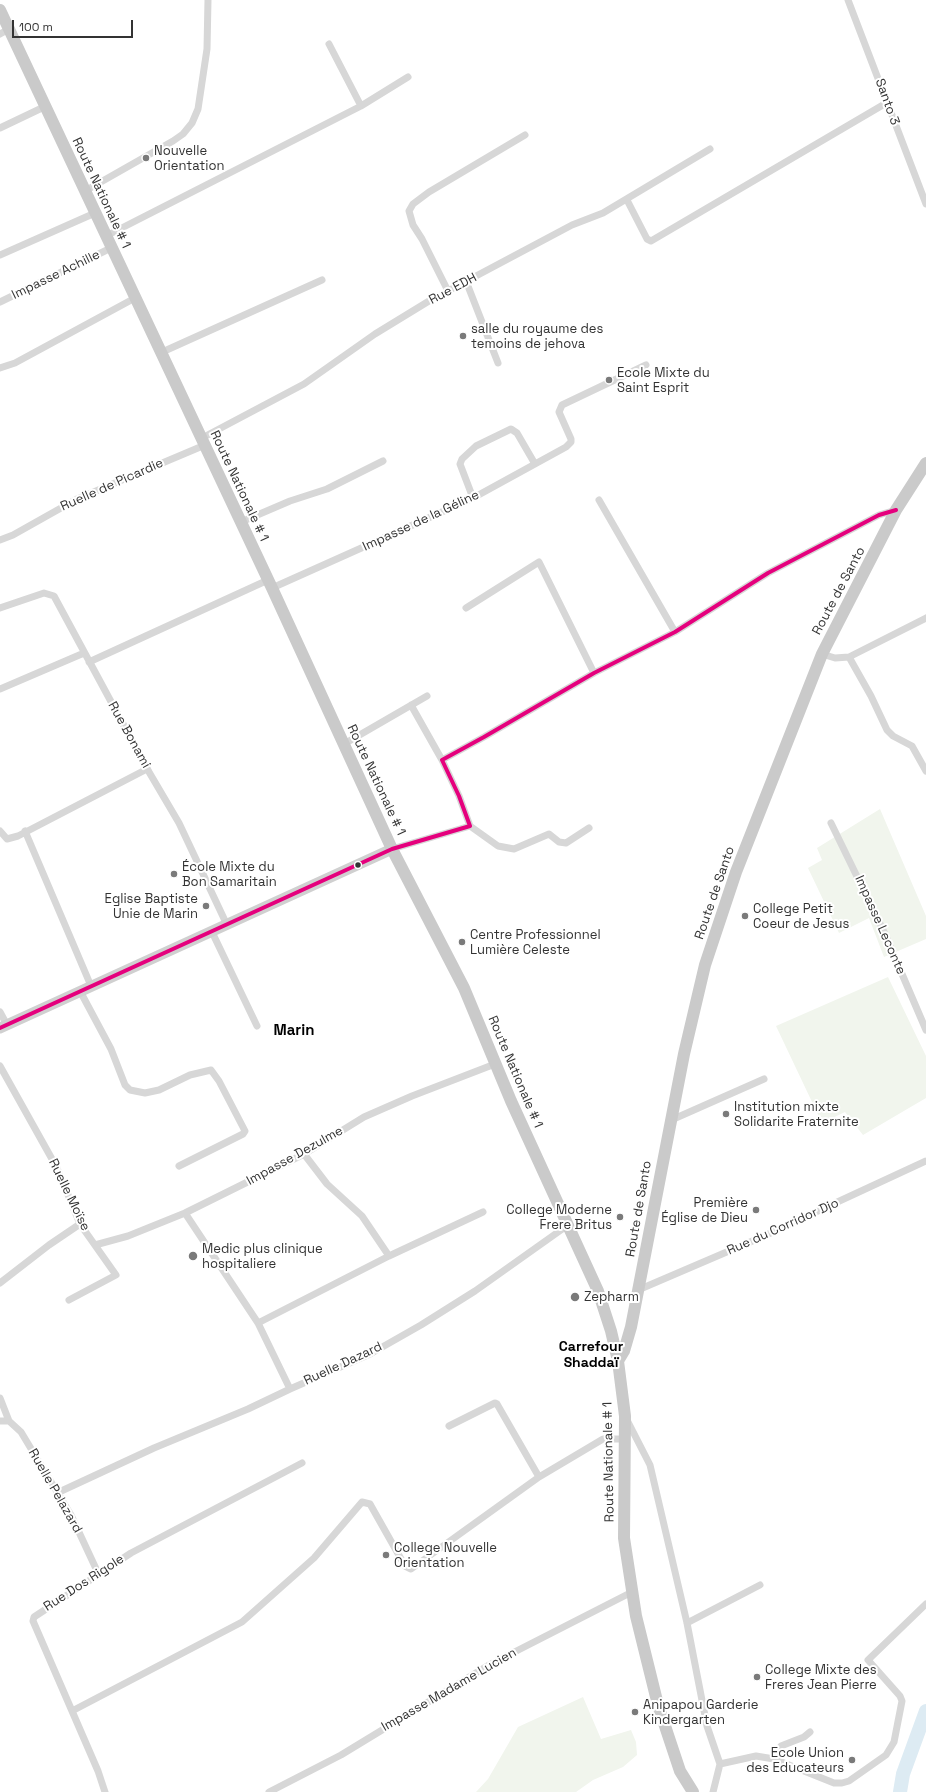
<!DOCTYPE html>
<meta charset="utf-8">
<style>
body{margin:0}
#map{position:relative;width:926px;height:1792px;overflow:hidden;background:#fff;font-family:"Space Grotesk",sans-serif}
canvas{display:block}
.scale{position:absolute;left:12px;top:20px;width:121px;height:18px;box-sizing:border-box;border:2px solid #333;border-top:0;padding-left:5px;font-size:12px;line-height:14px;white-space:nowrap;color:#333;-webkit-text-stroke:3px #fff;paint-order:stroke}
</style>
<div id="map">
<canvas width="926" height="1792"></canvas>
<div class="scale">100 m</div>
</div>
<script>
const c = document.querySelector('canvas').getContext('2d');
c.lineJoin = 'round';
function fill(path, color) {
  c.fillStyle = color;
  c.fill(path, 'evenodd');
}
function toPath(rows) {
  const path = new Path2D();
  for (const r of rows) {
    path.moveTo(r[0], r[1]);
    for (let i = 2; i < r.length; i += 2) path.lineTo(r[i], r[i + 1]);
  }
  return path;
}
function trace(path, color, width, dash) {
  c.strokeStyle = color;
  c.lineWidth = width;
  c.lineCap = dash ? 'butt' : 'round';
  c.setLineDash(dash || []);
  c.stroke(path);
}
function write(font, color, halo, rows, align = 'center') {
  c.font = font + ' "Space Grotesk",sans-serif';
  c.lineWidth = 4;
  c.setLineDash([]);
  c.textBaseline = 'middle';
  c.strokeStyle = halo;
  c.fillStyle = color;
  for (const [text, x, y, turn = 0] of rows) {
    c.save();
    c.translate(x, y);
    c.rotate((+turn || 0) * Math.PI / 180);
    c.textAlign = isNaN(turn) ? turn : align;
    if (halo) c.strokeText(text, 0, 0);
    c.fillText(text, 0, 0);
    c.restore();
  }
}
fill(toPath([
 [880,809,926,916,926,939,884,957,869,918,839,933,808,868,822,860,817,848],
 [888,977,926,1056,926,1098,863,1135,845,1112,822,1123,776,1026],
 [583,1697,601,1739,631,1730,636,1742,637,1755,623,1767,593,1780,576,1792,476,1792,488,1779,518,1727]
]), '#f1f5ed');
trace(toPath([
 [900,1792,903,1774,926,1711]
]), '#ddebf3', 14);
trace(toPath([
 [848,0,926,204],
 [0,34,9,29],
 [361,106,408,77],
 [0,128,44,107],
 [85,191,173,141,183,134,192,123,198,109,207,49,208,0],
 [627,200,647,239,651,241,888,102],
 [106,236,361,106,329,44],
 [0,255,95,213],
 [466,281,498,363],
 [448,291,422,239,413,225,409,211,413,204,429,192,525,135],
 [0,302,111,248],
 [160,353,322,280],
 [0,368,15,363,135,298],
 [202,438,304,384,375,334,429,301,572,225,603,213,710,149],
 [473,498,460,464,462,459,476,446,511,429,517,433,535,464],
 [599,500,675,632],
 [241,522,290,501,327,489,383,461],
 [0,540,13,535,77,499,205,445],
 [272,588,473,498,566,447,571,442,571,439,559,412,562,405,646,365],
 [0,608,44,593,54,596,149,772,179,823,227,925],
 [466,608,539,562,594,673],
 [822,654,835,658,849,657,871,696,887,730,893,736,912,746,926,771],
 [849,657,926,618],
 [89,662,268,580],
 [0,689,84,653],
 [411,705,442,760],
 [344,744,427,696],
 [831,823,884,932,926,1030],
 [470,826,498,846,514,849,549,834,559,842,566,843,589,828],
 [0,831,7,839,18,836,147,769],
 [25,831,91,986],
 [392,849,470,826,459,796,442,760,484,737,594,673,675,632,768,573,879,515,896,510],
 [212,932,257,1026],
 [80,991,111,1049,125,1085,130,1090,145,1093,159,1090,190,1075,211,1070,219,1081,245,1131,243,1134,179,1166],
 [0,1012,7,1025],
 [0,1066,57,1168,80,1224,116,1275,69,1300],
 [669,1121,764,1079],
 [304,1154,327,1184,362,1216,389,1256],
 [185,1213,258,1323,290,1389,370,1354,421,1325,475,1291,568,1225],
 [95,1245,128,1236,185,1213,304,1154,364,1117,412,1096,495,1064],
 [0,1283,49,1245,80,1224],
 [638,1290,764,1236,926,1161],
 [258,1323,389,1256,483,1212],
 [0,1398,9,1421],
 [627,1420,650,1465,687,1623,707,1726,720,1764,713,1792],
 [0,1421,9,1421,21,1432,71,1515,98,1573],
 [449,1426,495,1403,497,1404,539,1477],
 [57,1493,154,1448,248,1409,290,1389],
 [687,1623,760,1585],
 [72,1711,242,1622,314,1558,362,1502,370,1504,405,1566,411,1569,539,1477,603,1439,624,1439],
 [774,1759,781,1746,804,1737,810,1732],
 [720,1764,756,1756,774,1759,834,1783,842,1783,849,1781,886,1755,894,1742,902,1701,900,1696,868,1660,926,1604],
 [105,1792,98,1771,33,1621,34,1617,131,1553,302,1463],
 [269,1792,341,1755,489,1665,632,1592]
]), '#d7d7d7', 7);
trace(toPath([
 [0,1028,392,849]
]), '#d0d0d0', 11);
trace(toPath([
 [0,10,272,588,392,849,464,988,511,1101,598,1291,611,1331,618,1361,625,1416,624,1538,636,1616,658,1705,680,1771,693,1792],
 [618,1361,624,1351,631,1327,684,1054,705,965,736,872,822,654,896,510,926,463]
]), '#cacaca', 12);
trace(toPath([
 [0,1028,392,849,470,826,459,796,442,760,484,737,594,673,675,632,768,573,879,515,896,510]
]), '#e5007d', 4);
for (const [x, y, r, color] of [
 [146,158,4,"#7a7a7a"],
 [463,336,4,"#7a7a7a"],
 [609,380,4,"#7a7a7a"],
 [358,865,3.5,"#333"],
 [174,874,4,"#7a7a7a"],
 [206,906,4,"#7a7a7a"],
 [745,916,4,"#7a7a7a"],
 [462,942,4,"#7a7a7a"],
 [726,1114,4,"#7a7a7a"],
 [756,1210,4,"#7a7a7a"],
 [620,1217,4,"#7a7a7a"],
 [193,1256,5,"#7a7a7a"],
 [575,1297,5,"#7a7a7a"],
 [386,1555,4,"#7a7a7a"],
 [757,1677,4,"#7a7a7a"],
 [635,1712,4,"#7a7a7a"],
 [852,1760,4,"#7a7a7a"]
]) {
  const dot = new Path2D();
  dot.arc(x, y, r, 0, 2 * Math.PI);
  c.fillStyle = color;
  c.fill(dot);
  trace(dot, '#fff', 1.5);
}
write('13px', '#333', '#fff', [
 ["Santo 3",887,102,70],
 ["Route Nationale # 1",101,193,65],
 ["Impasse Achille",56,275,-26],
 ["Rue EDH",453,289,-28],
 ["Ruelle de Picardie",112,485,-24],
 ["Route Nationale # 1",239,486,65],
 ["Impasse de la Géline",421,521,-25],
 ["Route de Santo",839,591,-62],
 ["Rue Bonami",129,735,61],
 ["Route Nationale # 1",376,780,65],
 ["Route de Santo",715,893,-71],
 ["Impasse Leconte",880,925,66],
 ["Route Nationale # 1",515,1072,67],
 ["Impasse Dezulme",295,1156,-29],
 ["Ruelle Moïse",69,1195,64],
 ["Route de Santo",639,1209,-80],
 ["Rue du Corridor Djo",783,1227,-24],
 ["Ruelle Dazard",343,1364,-25],
 ["Route Nationale # 1",609,1462,-91],
 ["Ruelle Pelazard",55,1491,60],
 ["Rue Dos Rigole",84,1583,-33],
 ["Impasse Madame Lucien",449,1690,-30]
]);
write('13px', '#333', '#fff', [
 ["Nouvelle",154,151],
 ["Orientation",154,166],
 ["salle du royaume des",471,329],
 ["temoins de jehova",471,344],
 ["Ecole Mixte du",617,373],
 ["Saint Esprit",617,388],
 ["École Mixte du",182,867],
 ["Bon Samaritain",182,882],
 ["Eglise Baptiste",198,899,"right"],
 ["Unie de Marin",198,914,"right"],
 ["College Petit",753,909],
 ["Coeur de Jesus",753,924],
 ["Centre Professionnel",470,935],
 ["Lumière Celeste",470,950],
 ["Institution mixte",734,1107],
 ["Solidarite Fraternite",734,1122],
 ["Première",748,1203,"right"],
 ["Église de Dieu",748,1218,"right"],
 ["College Moderne",612,1210,"right"],
 ["Frere Britus",612,1225,"right"],
 ["Medic plus clinique",202,1249],
 ["hospitaliere",202,1264],
 ["Zepharm",584,1297],
 ["College Nouvelle",394,1548],
 ["Orientation",394,1563],
 ["College Mixte des",765,1670],
 ["Freres Jean Pierre",765,1685],
 ["Anipapou Garderie",643,1705],
 ["Kindergarten",643,1720],
 ["Ecole Union",844,1753,"right"],
 ["des Educateurs",844,1768,"right"]
], 'left');
write('bold 14px', '#000', '#fff', [
 ["Carrefour",591,1347],
 ["Shaddaï",591,1363]
]);
write('bold 15px', '#000', '#fff', [
 ["Marin",294,1031]
]);
</script>
